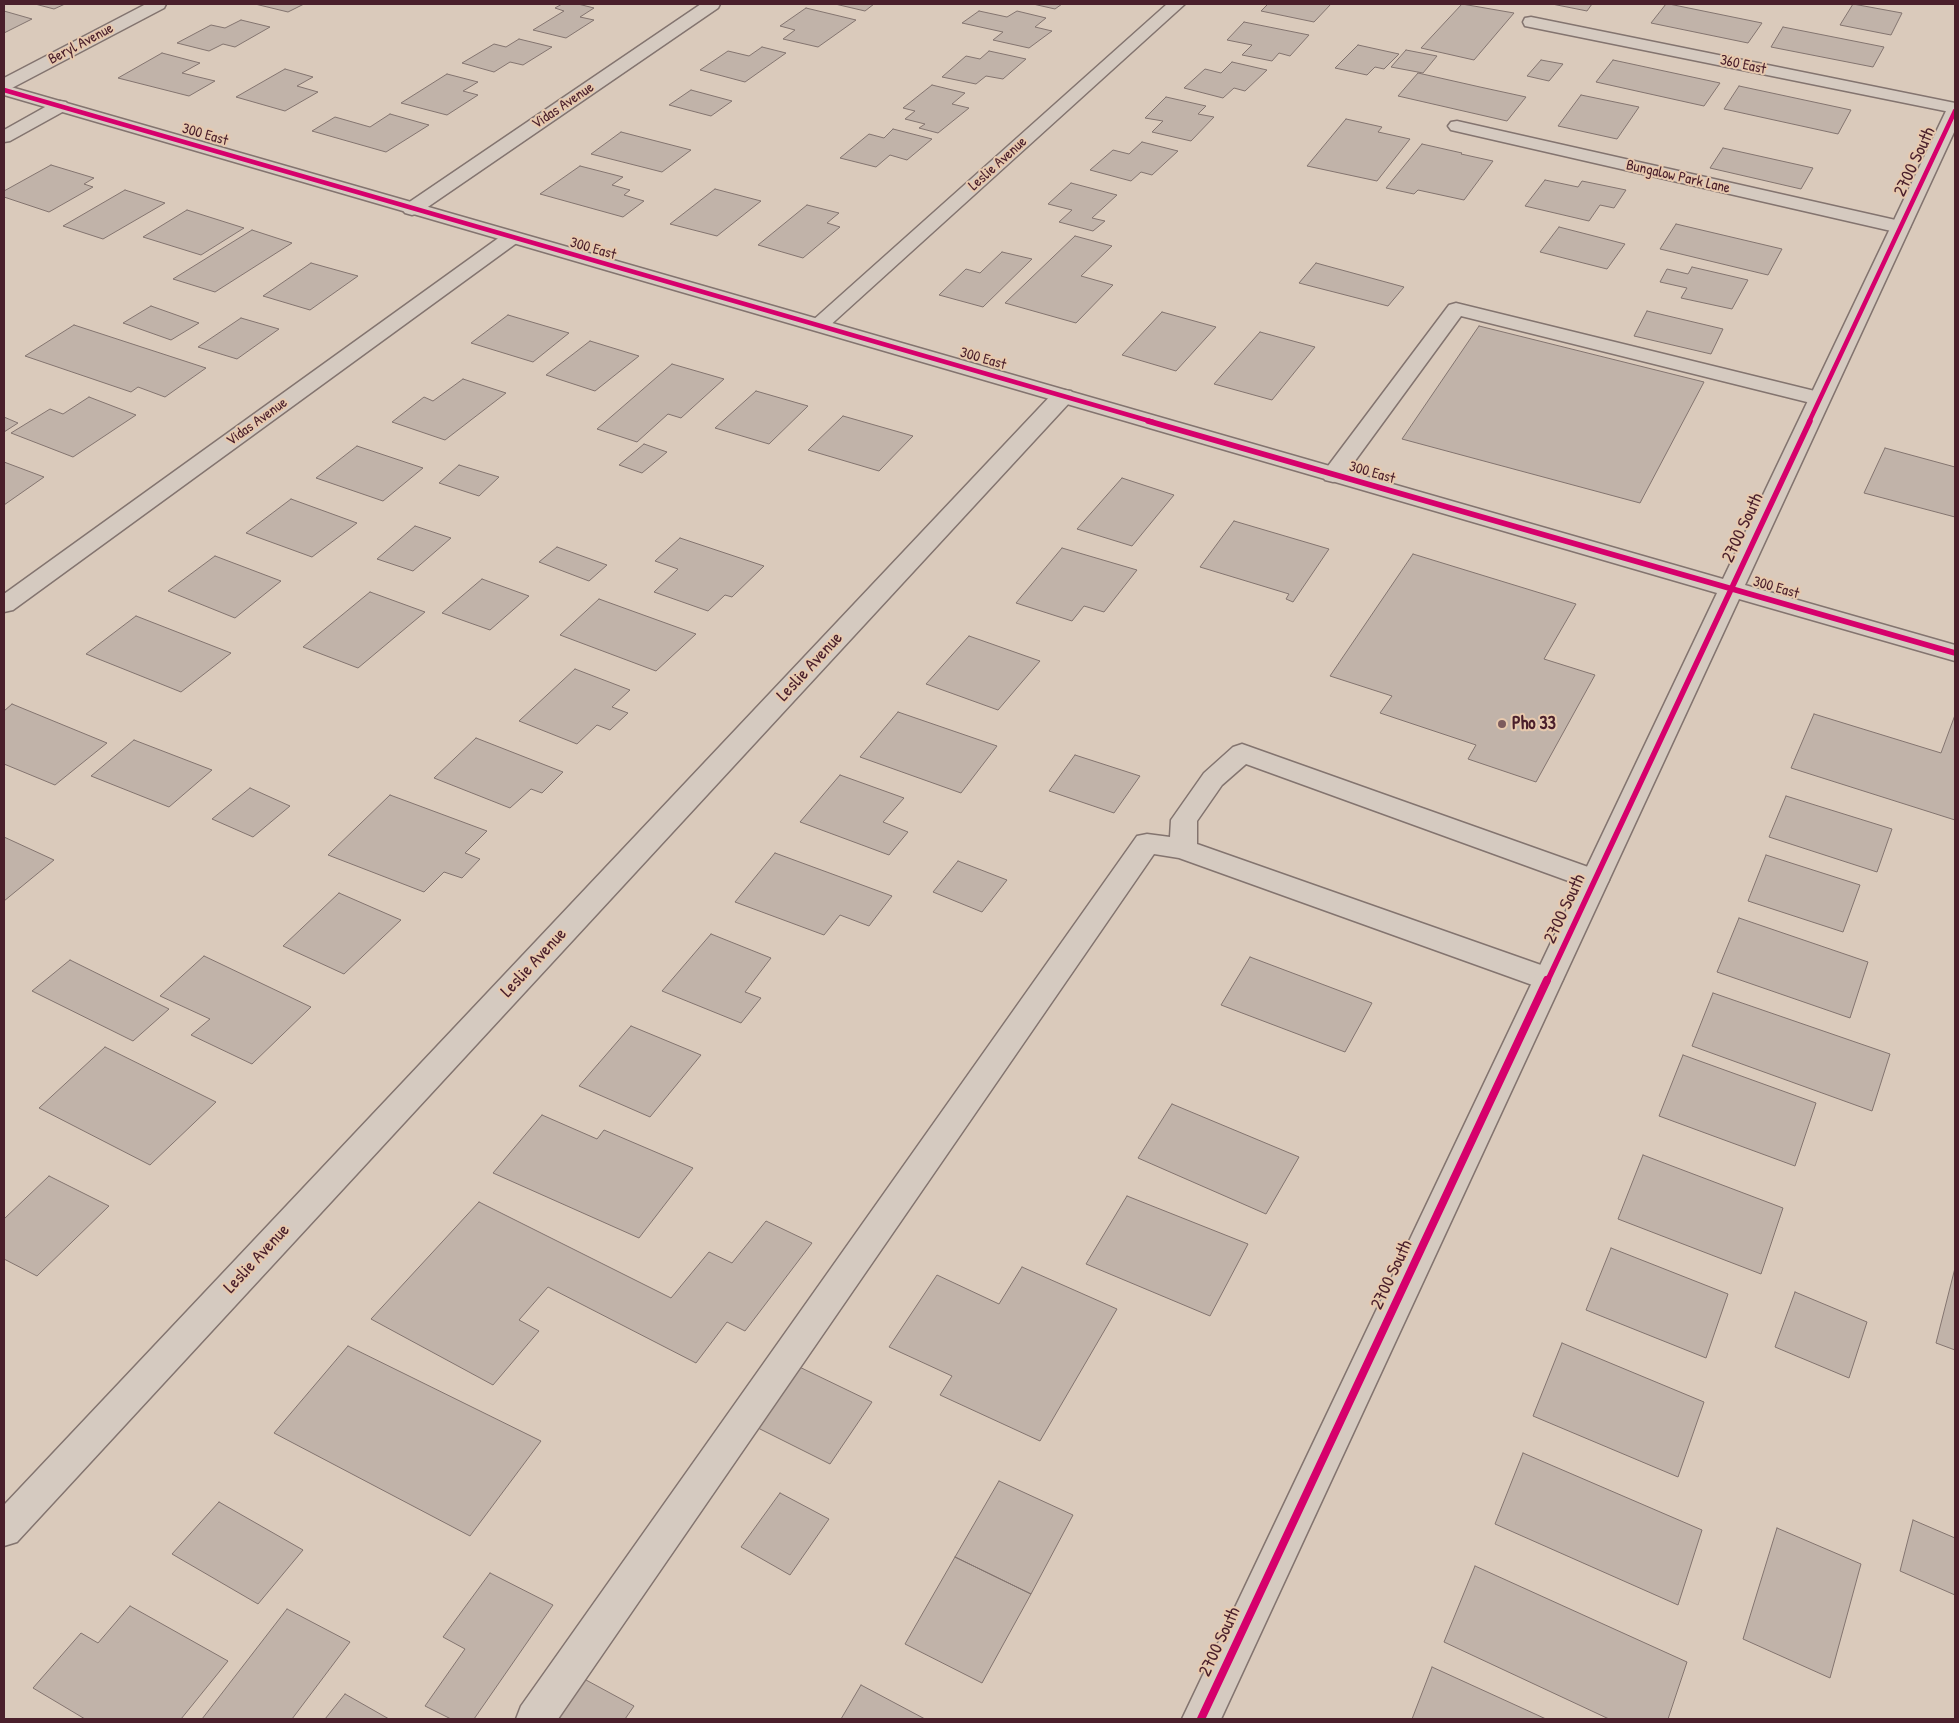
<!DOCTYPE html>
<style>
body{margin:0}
#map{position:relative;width:1959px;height:1723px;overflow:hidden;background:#dacabb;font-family:"Patrick Hand",sans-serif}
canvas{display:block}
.frame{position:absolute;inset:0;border:5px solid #4a1f2b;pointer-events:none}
</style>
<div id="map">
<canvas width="1959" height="1723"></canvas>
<div class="frame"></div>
</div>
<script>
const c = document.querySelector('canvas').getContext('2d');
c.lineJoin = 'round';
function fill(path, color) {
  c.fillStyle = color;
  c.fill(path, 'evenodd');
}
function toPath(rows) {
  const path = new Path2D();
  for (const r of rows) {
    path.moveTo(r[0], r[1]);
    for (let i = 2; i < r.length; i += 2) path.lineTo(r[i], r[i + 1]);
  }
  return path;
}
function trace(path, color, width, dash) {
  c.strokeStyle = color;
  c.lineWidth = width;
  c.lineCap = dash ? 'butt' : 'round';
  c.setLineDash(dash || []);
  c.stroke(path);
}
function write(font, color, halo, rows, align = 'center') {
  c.font = font + ' "Patrick Hand",sans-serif';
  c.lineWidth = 4;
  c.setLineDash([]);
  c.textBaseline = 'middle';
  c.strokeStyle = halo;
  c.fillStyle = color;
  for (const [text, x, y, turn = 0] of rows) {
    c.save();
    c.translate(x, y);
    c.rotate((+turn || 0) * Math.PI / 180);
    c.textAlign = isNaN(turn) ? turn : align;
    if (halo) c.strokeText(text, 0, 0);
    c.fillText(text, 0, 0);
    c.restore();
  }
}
const building = toPath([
 [35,4,65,4,54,9,35,4],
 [255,4,304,4,288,12,255,4],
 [562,4,578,4,594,8,580,17,594,20,566,38,533,30,564,11,555,8,562,4],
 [835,4,874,4,865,11,835,4],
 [1033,4,1062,4,1055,9,1033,4],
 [1268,4,1331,4,1314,22,1261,11,1268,4],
 [1462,4,1514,13,1474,60,1421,48,1462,4],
 [1552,4,1592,4,1587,11,1552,4],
 [1666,4,1669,4,1762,23,1748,43,1651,23,1666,4],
 [1853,4,1902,13,1891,35,1840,25,1853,4],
 [806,8,856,20,818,47,783,39,795,30,780,26,806,8],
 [4,11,32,19,4,33,4,11],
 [979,11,1007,17,1017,11,1046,18,1035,27,1052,31,1029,48,993,40,1003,32,962,23,979,11],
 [241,20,270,27,235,47,223,44,209,51,177,43,211,25,225,28,241,20],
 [1244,22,1309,35,1290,56,1279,53,1272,61,1242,55,1252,45,1227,40,1244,22],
 [1783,27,1884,47,1873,67,1771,47,1783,27],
 [519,39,552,47,523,65,510,62,494,72,462,63,494,44,506,47,519,39],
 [1358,45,1399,54,1384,69,1375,67,1367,75,1335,68,1358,45],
 [762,47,786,53,745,82,700,70,728,51,749,56,762,47],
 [1406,50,1437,56,1423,73,1391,67,1406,50],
 [989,51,1026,59,1003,79,986,76,976,84,942,77,966,56,980,59,989,51],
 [162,53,200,63,182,73,215,81,189,96,118,78,162,53],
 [1541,60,1563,64,1549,81,1527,76,1541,60],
 [1613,60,1720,83,1704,106,1596,82,1613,60],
 [1232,62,1267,70,1245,91,1234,88,1223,98,1184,88,1205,69,1221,73,1232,62],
 [285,69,313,77,297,86,318,92,285,111,236,97,285,69],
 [1418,73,1480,87,1526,97,1507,121,1398,96,1418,73],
 [447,74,478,82,463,91,478,95,447,115,401,103,447,74],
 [932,85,965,93,952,104,969,108,938,133,919,128,925,124,905,119,915,111,903,108,932,85],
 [1739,86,1851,110,1838,134,1724,109,1739,86],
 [691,90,732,101,711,116,669,105,691,90],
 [1581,95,1639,107,1617,139,1558,126,1581,95],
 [1166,97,1206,106,1198,114,1214,117,1191,141,1152,132,1163,121,1145,118,1166,97],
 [390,114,429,125,386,152,312,131,335,117,370,127,390,114],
 [1346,119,1382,127,1378,132,1410,139,1377,181,1307,166,1346,119],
 [893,129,932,139,907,160,890,155,876,167,840,158,869,134,884,138,893,129],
 [621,132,691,150,662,172,591,154,621,132],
 [1142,142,1178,151,1152,175,1141,172,1131,181,1090,170,1113,150,1129,154,1142,142],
 [1422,144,1462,153,1461,154,1493,161,1464,200,1418,190,1414,194,1386,188,1422,144],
 [1723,148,1813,168,1801,189,1710,168,1723,148],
 [51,165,94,178,84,184,93,187,49,212,4,197,4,191,51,165],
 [580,166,623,177,612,185,630,190,624,195,644,201,623,217,540,194,580,166],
 [1545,180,1578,187,1582,181,1626,190,1614,208,1600,205,1589,221,1525,206,1545,180],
 [1071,183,1117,195,1092,218,1105,221,1093,231,1059,222,1072,210,1048,204,1071,183],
 [715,189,761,201,717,236,670,224,715,189],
 [125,190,165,203,103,239,63,226,125,190],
 [807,205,839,213,827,223,840,227,803,258,758,245,807,205],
 [187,210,244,228,201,255,143,237,187,210],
 [1676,224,1782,249,1768,275,1660,249,1676,224],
 [1559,227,1625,244,1607,269,1540,252,1559,227],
 [252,230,292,243,215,292,173,279,252,230],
 [1075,236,1112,246,1081,276,1113,285,1076,323,1005,303,1075,236],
 [1002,252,1032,259,983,307,939,295,966,269,980,273,1002,252],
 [311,263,358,276,310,310,263,296,311,263],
 [1316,263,1404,287,1388,306,1299,283,1316,263],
 [1692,267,1748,280,1732,309,1681,298,1687,288,1660,282,1667,269,1688,274,1692,267],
 [151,306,199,323,171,340,123,323,151,306],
 [1647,311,1723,329,1711,354,1634,336,1647,311],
 [1162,312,1216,327,1176,371,1122,355,1162,312],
 [508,315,569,333,533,362,471,343,508,315],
 [241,318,279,329,237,359,198,347,241,318],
 [74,325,206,368,165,397,138,387,131,392,25,356,74,325],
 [1479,326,1704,382,1640,503,1402,439,1479,326],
 [1260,332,1315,347,1272,400,1214,384,1260,332],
 [590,341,639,356,595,391,546,375,590,341],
 [672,364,724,379,681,418,668,414,637,442,597,429,672,364],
 [463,379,506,393,445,440,392,422,424,397,433,401,463,379],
 [756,391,808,406,769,444,715,428,756,391],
 [89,397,136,415,73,457,11,433,50,409,63,414,89,397],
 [843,416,913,436,879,471,808,450,843,416],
 [4,417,18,423,4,432,4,417],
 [644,444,667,452,642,473,619,465,644,444],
 [357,446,423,468,383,501,316,478,357,446],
 [1885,448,1955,467,1955,517,1864,493,1885,448],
 [4,462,44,477,4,505,4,462],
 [459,465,499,477,479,496,439,483,459,465],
 [1122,478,1174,495,1132,546,1077,529,1122,478],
 [291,499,357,523,312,557,246,533,291,499],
 [1234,521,1329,549,1293,602,1286,599,1289,594,1200,567,1234,521],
 [415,526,451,538,413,571,377,559,415,526],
 [680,538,764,566,732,597,725,595,708,611,654,592,678,569,655,561,680,538],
 [557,547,607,565,589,581,539,562,557,547],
 [1062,548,1137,570,1104,612,1084,606,1072,621,1016,603,1062,548],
 [1413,554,1576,604,1544,659,1595,675,1536,782,1468,759,1476,745,1380,713,1392,696,1330,676,1413,554],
 [215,556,281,581,235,618,168,591,215,556],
 [482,579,529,596,490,630,442,613,482,579],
 [370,592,425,612,358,668,303,647,370,592],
 [599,599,696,634,656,671,560,635,599,599],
 [136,616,231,653,181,692,86,654,136,616],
 [969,636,1040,661,998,710,926,684,969,636],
 [575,669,630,690,612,707,628,713,610,730,597,725,577,744,519,721,575,669],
 [12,704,107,743,55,785,4,764,4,711,12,704],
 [898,712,997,746,961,793,860,757,898,712],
 [1814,714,1941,753,1955,715,1955,820,1791,768,1814,714],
 [476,738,563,772,542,793,531,789,510,808,434,778,476,738],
 [134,740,212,770,169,807,91,776,134,740],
 [1075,755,1140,776,1114,813,1049,791,1075,755],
 [840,775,904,798,883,822,908,832,889,855,800,822,840,775],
 [250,788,290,806,253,837,212,819,250,788],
 [390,795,487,831,465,853,480,859,462,878,444,872,424,892,328,855,390,795],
 [1786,796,1892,829,1877,872,1769,837,1786,796],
 [4,837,54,860,4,901,4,837],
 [775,853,892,896,869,926,840,915,824,935,735,902,775,853],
 [1766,855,1860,885,1843,932,1748,901,1766,855],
 [958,861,1007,880,982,912,933,892,958,861],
 [339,893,401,920,344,974,283,946,339,893],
 [1739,918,1868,962,1850,1018,1717,972,1739,918],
 [711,934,771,958,745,992,761,998,741,1023,662,991,711,934],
 [204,956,311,1007,252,1064,191,1035,210,1019,160,996,204,956],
 [1250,957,1372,1003,1345,1052,1221,1005,1250,957],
 [70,960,169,1009,133,1041,32,991,70,960],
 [1713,993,1890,1054,1872,1111,1692,1046,1713,993],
 [631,1026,701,1055,650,1117,579,1086,631,1026],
 [105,1047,216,1102,150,1165,39,1108,105,1047],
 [1683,1055,1816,1103,1795,1166,1659,1116,1683,1055],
 [1172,1104,1299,1157,1266,1214,1138,1158,1172,1104],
 [542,1115,597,1139,604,1130,693,1168,639,1238,493,1173,542,1115],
 [1643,1155,1783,1208,1761,1274,1618,1219,1643,1155],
 [49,1176,109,1206,37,1276,4,1259,4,1219,49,1176],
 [1127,1196,1248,1244,1210,1316,1086,1264,1127,1196],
 [479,1202,671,1298,709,1252,732,1263,766,1221,812,1243,745,1331,727,1322,696,1363,548,1287,519,1320,539,1331,493,1385,371,1319,479,1202],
 [1611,1248,1728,1294,1706,1358,1586,1310,1611,1248],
 [1022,1267,1117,1309,1040,1441,940,1395,952,1376,889,1347,937,1275,999,1304,1022,1267],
 [1955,1268,1955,1350,1936,1343,1955,1268],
 [1795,1292,1867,1322,1849,1378,1775,1347,1795,1292],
 [1562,1343,1704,1402,1678,1477,1533,1416,1562,1343],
 [348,1346,541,1441,470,1536,274,1433,348,1346],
 [787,1361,872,1402,830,1464,744,1421,787,1361],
 [1523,1453,1702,1530,1678,1605,1495,1524,1523,1453],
 [999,1481,1073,1515,1031,1594,955,1557,999,1481],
 [780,1493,829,1519,790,1575,741,1547,780,1493],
 [219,1502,303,1550,258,1604,172,1554,219,1502],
 [1913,1520,1955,1538,1955,1595,1900,1571,1913,1520],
 [1777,1528,1861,1564,1830,1678,1743,1639,1777,1528],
 [955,1557,1031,1594,982,1683,905,1644,955,1557],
 [1475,1566,1687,1662,1668,1719,1609,1719,1444,1642,1475,1566],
 [490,1573,553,1605,474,1719,451,1719,425,1706,465,1649,443,1637,490,1573],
 [130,1606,228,1661,181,1719,85,1719,33,1688,81,1633,98,1643,130,1606],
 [287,1609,350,1642,292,1719,202,1719,287,1609],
 [1432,1667,1546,1719,1412,1719,1432,1667],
 [575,1674,634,1706,625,1719,544,1719,575,1674],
 [861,1685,925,1719,841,1719,861,1685],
 [345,1694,389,1719,325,1719,345,1694]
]);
fill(building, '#c1b3a9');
trace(building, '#83746f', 1);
const lane = toPath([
 [1456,303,1827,394,1830,399,1827,404,1819,405,1461,316,1341,480,1333,482,1325,480,1322,475,1325,470,1449,305,1456,303],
 [1242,744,1605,873,1609,880,1605,887,1595,890,1585,887,1246,764,1222,785,1197,821,1197,844,1558,971,1563,979,1558,987,1548,990,1538,987,1179,858,1154,854,558,1719,516,1719,521,1706,1137,836,1147,834,1170,837,1171,820,1204,773,1233,747,1242,744]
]);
const street = toPath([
 [146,4,166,4,164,8,10,89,4,90,4,78,146,4],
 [701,4,720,4,718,8,419,213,412,215,405,213,402,209,405,205,701,4],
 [1167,4,1185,4,826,329,819,331,812,329,809,325,812,321,1167,4],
 [1531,17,1955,103,1955,113,1525,26,1523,22,1525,18,1531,17],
 [60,101,66,102,69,106,66,110,10,141,4,142,4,130,54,102,60,101],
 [1457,121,1900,221,1907,223,1910,227,1907,231,1900,233,1451,130,1448,126,1451,122,1457,121],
 [511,232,518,234,521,238,518,242,13,610,4,612,4,594,504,234,511,232],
 [1063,390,1071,391,1074,396,1071,401,17,1542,4,1546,4,1505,1055,391,1063,390]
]);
const secondary = toPath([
 [4,85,1723,579,1946,111,1949,107,1955,106,1955,130,1745,585,1955,645,1955,661,1739,599,1221,1719,1182,1719,1717,593,4,95,4,85]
]);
trace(lane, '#83746f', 3);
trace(street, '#83746f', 3);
trace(secondary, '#83746f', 3);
fill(lane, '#d5cac0');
fill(street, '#d5cac0');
fill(secondary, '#d5cac0');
trace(toPath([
 [4,90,1153,422],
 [1809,422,1955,111]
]), '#d6006c', 4.5);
trace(toPath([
 [1148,421,1955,653],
 [1547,982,1810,421]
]), '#d6006c', 5.5);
trace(toPath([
 [1201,1719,1547,980]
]), '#d6006c', 8);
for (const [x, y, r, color] of [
 [1502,724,5,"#7c5b5d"]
]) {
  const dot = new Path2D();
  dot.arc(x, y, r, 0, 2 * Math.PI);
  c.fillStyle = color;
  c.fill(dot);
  trace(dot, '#e7c9ae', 2);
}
write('15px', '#4a1f2b', '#e7c9ae', [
 ["Beryl Avenue",81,44,-28],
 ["360 East",1743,65,12],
 ["Vidas Avenue",563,106,-34],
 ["300 East",205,135,16],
 ["Leslie Avenue",998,164,-42],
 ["Bungalow Park Lane",1678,177,13],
 ["300 East",593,249,16],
 ["300 East",983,359,16],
 ["Vidas Avenue",257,422,-36],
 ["300 East",1372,473,16],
 ["300 East",1776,588,16]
]);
write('18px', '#4a1f2b', '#e7c9ae', [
 ["2700 South",1915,162,-65],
 ["2700 South",1743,528,-65],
 ["Leslie Avenue",810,667,-47],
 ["2700 South",1565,909,-65],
 ["Leslie Avenue",534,963,-47],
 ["Leslie Avenue",257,1259,-47],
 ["2700 South",1392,1275,-65],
 ["2700 South",1220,1642,-65]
]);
write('bold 18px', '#4a1f2b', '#e7c9ae', [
 ["Pho 33",1512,724]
], 'left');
</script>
